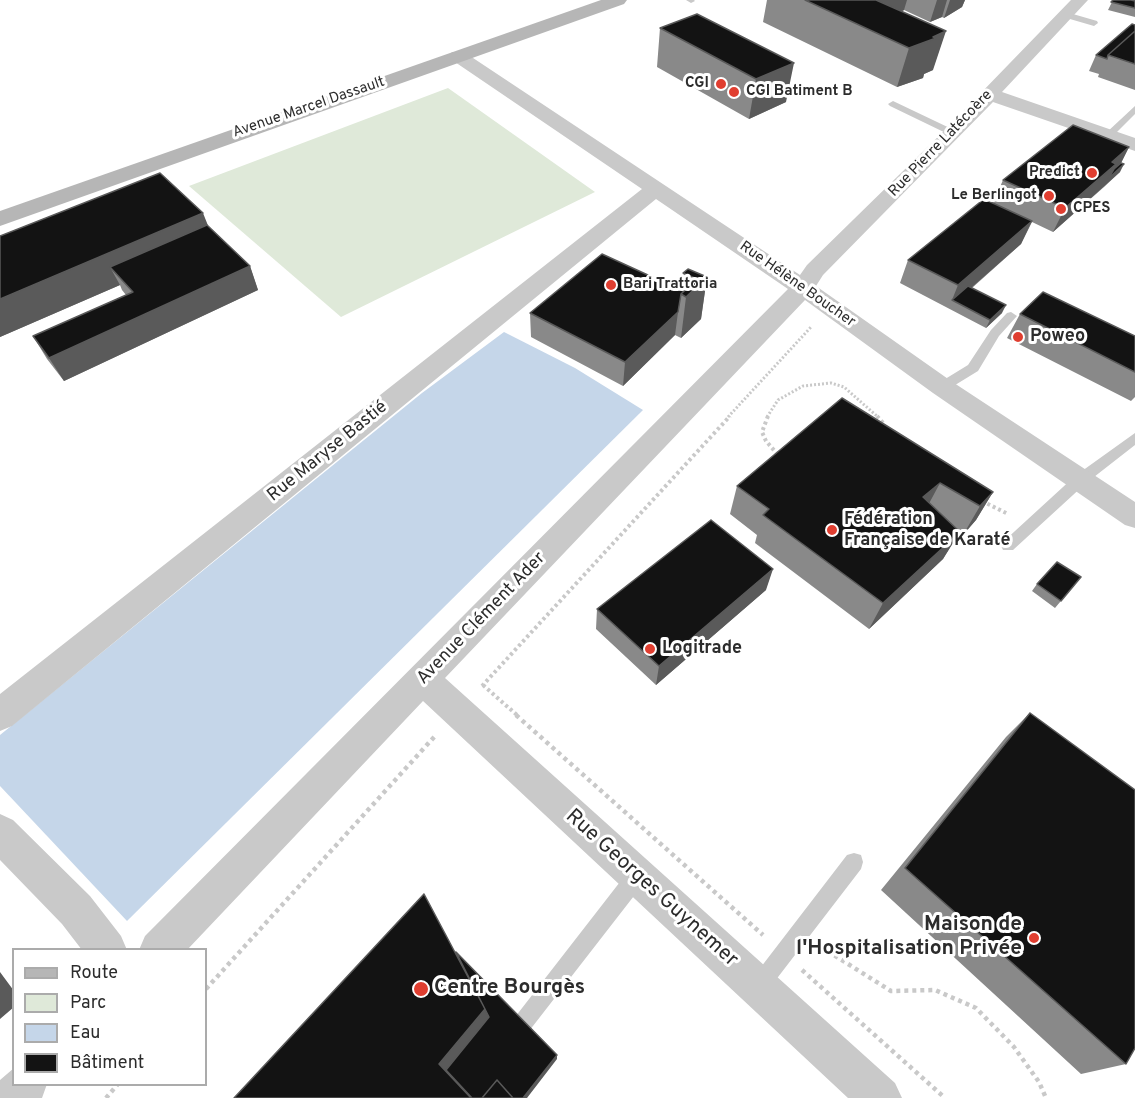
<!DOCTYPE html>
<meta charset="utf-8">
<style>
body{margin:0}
#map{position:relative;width:1135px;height:1098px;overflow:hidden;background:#fff;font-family:Overpass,sans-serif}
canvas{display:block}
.legend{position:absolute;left:12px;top:948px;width:195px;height:138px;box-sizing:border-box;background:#fff;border:2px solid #ababab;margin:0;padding:8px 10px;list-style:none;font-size:18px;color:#2c2c2c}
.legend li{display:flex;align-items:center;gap:12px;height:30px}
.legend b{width:30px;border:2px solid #ababab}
</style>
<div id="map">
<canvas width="1135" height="1098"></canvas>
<ul class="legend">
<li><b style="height:8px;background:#b6b6b6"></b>Route</li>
<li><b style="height:16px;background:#dfe9d9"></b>Parc</li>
<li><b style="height:16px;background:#c5d6e9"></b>Eau</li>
<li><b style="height:16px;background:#131313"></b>Bâtiment</li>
</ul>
</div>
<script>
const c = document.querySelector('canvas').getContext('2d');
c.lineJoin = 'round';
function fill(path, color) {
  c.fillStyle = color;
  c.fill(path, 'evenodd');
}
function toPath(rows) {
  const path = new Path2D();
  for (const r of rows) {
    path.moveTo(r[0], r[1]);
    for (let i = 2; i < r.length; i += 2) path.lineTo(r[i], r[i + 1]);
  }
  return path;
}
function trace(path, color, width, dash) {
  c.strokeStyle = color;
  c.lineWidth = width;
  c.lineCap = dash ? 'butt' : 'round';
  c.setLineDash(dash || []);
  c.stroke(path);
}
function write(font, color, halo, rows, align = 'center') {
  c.font = font + ' Overpass,sans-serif';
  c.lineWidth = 6;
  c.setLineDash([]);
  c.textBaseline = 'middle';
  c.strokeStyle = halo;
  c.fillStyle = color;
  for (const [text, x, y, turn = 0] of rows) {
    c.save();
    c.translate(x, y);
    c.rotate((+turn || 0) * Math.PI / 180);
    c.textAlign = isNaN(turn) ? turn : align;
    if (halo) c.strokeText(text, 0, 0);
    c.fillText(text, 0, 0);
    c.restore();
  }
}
fill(toPath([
 [448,88,595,192,341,317,189,186]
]), '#dfe9d9');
fill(toPath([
 [504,332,575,368,643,410,127,921,0,786,0,735,422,393]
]), '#c5d6e9');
trace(toPath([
 [728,417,812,326],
 [767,417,778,400,803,386,831,383,844,387,878,417]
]), '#c9c9c9', 3, [2, 2]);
trace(toPath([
 [768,416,762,432,766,441,779,456],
 [877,416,885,425],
 [982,501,1008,514],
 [483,685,518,716],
 [482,686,730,416]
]), '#c9c9c9', 4, [3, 3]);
trace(toPath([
 [516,715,763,935],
 [821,947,891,991,935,990,976,1008,1014,1047,1039,1082,1046,1098],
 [802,970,945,1098],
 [206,989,435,736],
 [106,1098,118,1084]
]), '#c9c9c9', 4.5, [4, 4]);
fill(toPath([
 [686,0,694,0,695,1,691,3,686,0],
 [1066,12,1097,21,1098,23,1094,26,1063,17,1062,15,1066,12],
 [893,101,956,131,958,133,950,135,890,106,888,104,893,101],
 [1135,106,1135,114,1112,137,1106,137,1106,133,1135,106],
 [1011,312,1017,316,999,336,978,371,947,390,937,390,936,387,937,384,968,365,991,330,1007,313,1011,312],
 [1135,433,1135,445,1085,484,1013,550,1003,550,1001,546,1003,542,1075,476,1135,433],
 [854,853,861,855,863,862,861,869,765,994,758,997,751,994,748,987,751,980,847,855,854,853],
 [637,866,644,869,647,876,644,883,519,1044,512,1048,505,1044,501,1037,505,1030,630,869,637,866]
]), '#c9c9c9');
fill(toPath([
 [1071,0,1088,0,1002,92,1135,138,1135,151,993,102,823,275,816,286,951,381,1135,502,1135,528,1125,525,933,393,805,300,445,678,895,1083,902,1098,848,1098,423,701,187,950,139,950,145,936,788,289,656,199,12,726,0,731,0,694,642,189,452,60,449,56,452,52,464,52,800,275,807,265,946,129,1071,0],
 [0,814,13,820,90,896,121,936,127,950,82,950,62,924,0,860,0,814],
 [14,1068,14,1084,47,1084,42,1098,0,1098,0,1080,14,1068]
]), '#c9c9c9');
fill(toPath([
 [601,0,627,0,624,4,0,226,0,211,601,0]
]), '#b6b6b6');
fill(toPath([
 [767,0,965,0,962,7,944,18,942,17,930,22,904,10,902,12,933,70,924,74,923,78,897,87,763,22],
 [1113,0,1135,0,1135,17,1108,10],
 [697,14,786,102,749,119,657,67,660,28],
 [1135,25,1135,90,1098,77,1099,74,1089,71,1096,55],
 [1129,147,1121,163,1120,172,1104,187,1053,232,1032,222,1021,244,972,288,1002,313,986,328,900,283,908,260,993,203,1003,180],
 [209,227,250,266,258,290,64,381,47,359,33,336,126,295,122,290,120,285,0,337,0,236],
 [683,273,707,277,701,319,681,338,675,335,623,386,531,337,530,313,674,287,682,284],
 [1020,314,1135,336,1135,397,1131,401,1007,338],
 [842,398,993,492,976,520,963,535,959,532,943,559,869,629,755,543,757,535,730,514,737,486],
 [1081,577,1055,608,1032,591,1037,584],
 [766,590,656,685,596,629,597,609],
 [1030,713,1126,1064,1081,1074,881,890,1006,737]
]), '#898989');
fill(toPath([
 [862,0,907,0,904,10,865,28],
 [937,0,947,0,942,17,930,22],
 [950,0,965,0,962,7,944,18],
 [946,31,933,70,924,74,923,78,897,87,909,48],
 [794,63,786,102,749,119,756,79],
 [1129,147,1117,171,1124,164,1120,172,1053,232,1065,208,1112,162],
 [203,213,215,243,110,267,120,285,0,337,0,299],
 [1032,221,1021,244,955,302,952,300,958,285],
 [250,266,258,290,64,381,49,358],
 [707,277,701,319,681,338,686,297],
 [1006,305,1002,313,986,328,990,320],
 [678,312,675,335,623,386,625,362],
 [940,483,925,511,923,497],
 [993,492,976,520,963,535,980,506],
 [960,532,943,559,869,629,883,603],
 [773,569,766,590,656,685,659,666],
 [0,972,14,991,14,1007,0,1019],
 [485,1009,492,1022,472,1098,439,1064],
 [557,1055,557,1059,527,1098,523,1098]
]), '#5a5a5a');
const building = toPath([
 [805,0,876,0,946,31,933,37,936,38,909,48,805,0],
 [1113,0,1131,0,1135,1,1135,8,1111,2,1113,0],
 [697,14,794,63,756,79,660,28,697,14],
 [1132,24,1135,25,1135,31,1108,55,1107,59,1096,55,1132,24],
 [1135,31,1135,64,1108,55,1135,31],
 [1073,125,1129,147,1112,162,1116,164,1065,208,1003,180,1073,125],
 [1121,163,1124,164,1108,179,1114,169,1121,163],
 [160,173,203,213,0,299,0,236,160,173],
 [984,199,1032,221,958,285,908,260,984,199],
 [207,225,250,266,49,358,33,336,133,292,110,267,207,225],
 [602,254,674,287,679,283,682,284,681,290,684,291,681,294,678,312,625,362,530,313,602,254],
 [688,269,707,277,686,297,681,294,697,279,683,273,688,269],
 [968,286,1006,305,990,320,952,300,968,286],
 [1043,292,1135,336,1135,372,1020,314,1043,292],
 [842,398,993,492,980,506,940,483,923,497,960,532,883,603,763,515,769,509,737,486,842,398],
 [711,520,773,569,659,666,597,609,711,520],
 [1057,562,1081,577,1061,601,1037,584,1057,562],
 [1030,713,1135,790,1135,1048,1126,1064,905,868,1030,713],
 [424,894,485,1009,439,1064,471,1098,234,1098,424,894],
 [456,952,557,1055,523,1098,513,1098,497,1080,482,1098,472,1098,446,1070,489,1017,456,952],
 [497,1080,513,1098,482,1098,497,1080]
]);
fill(building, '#131313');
trace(building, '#5a5a5a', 1.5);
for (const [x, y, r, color] of [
 [721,84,6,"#e03e30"],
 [734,92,6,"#e03e30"],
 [1092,173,6,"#e03e30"],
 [1049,196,6,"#e03e30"],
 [1061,209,6,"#e03e30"],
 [611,285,6,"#e03e30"],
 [1018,337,6,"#e03e30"],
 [832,530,6,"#e03e30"],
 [650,649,6,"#e03e30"],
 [1034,938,6,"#e03e30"],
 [421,989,8,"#e03e30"]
]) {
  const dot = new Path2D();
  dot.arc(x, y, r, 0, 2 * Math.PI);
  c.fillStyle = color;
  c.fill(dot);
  trace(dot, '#fff', 2);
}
write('bold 15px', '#2c2c2c', '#fff', [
 ["CGI",709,84],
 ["CGI Batiment B",746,92,"left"],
 ["Predict",1080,173],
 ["Le Berlingot",1037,196],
 ["CPES",1073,209,"left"],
 ["Bari Trattoria",623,285,"left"]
], 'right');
write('15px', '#2c2c2c', '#fff', [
 ["Avenue Marcel Dassault",309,108,-19],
 ["Rue Pierre Latécoère",941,144,-46],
 ["Rue Hélène Boucher",797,285,35]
]);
write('bold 18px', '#2c2c2c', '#fff', [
 ["Poweo",1030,337],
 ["Fédération",844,520],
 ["Française de Karaté",844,541],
 ["Logitrade",662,649]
], 'left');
write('18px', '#2c2c2c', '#fff', [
 ["Rue Maryse Bastié",328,452,-39],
 ["Avenue Clément Ader",482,619,-46]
]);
write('21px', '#2c2c2c', '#fff', [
 ["Rue Georges Guynemer",651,889,42]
]);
write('bold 21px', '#2c2c2c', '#fff', [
 ["Maison de",1022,926],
 ["l'Hospitalisation Privée",1022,950],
 ["Centre Bourgès",434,989,"left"]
], 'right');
</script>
